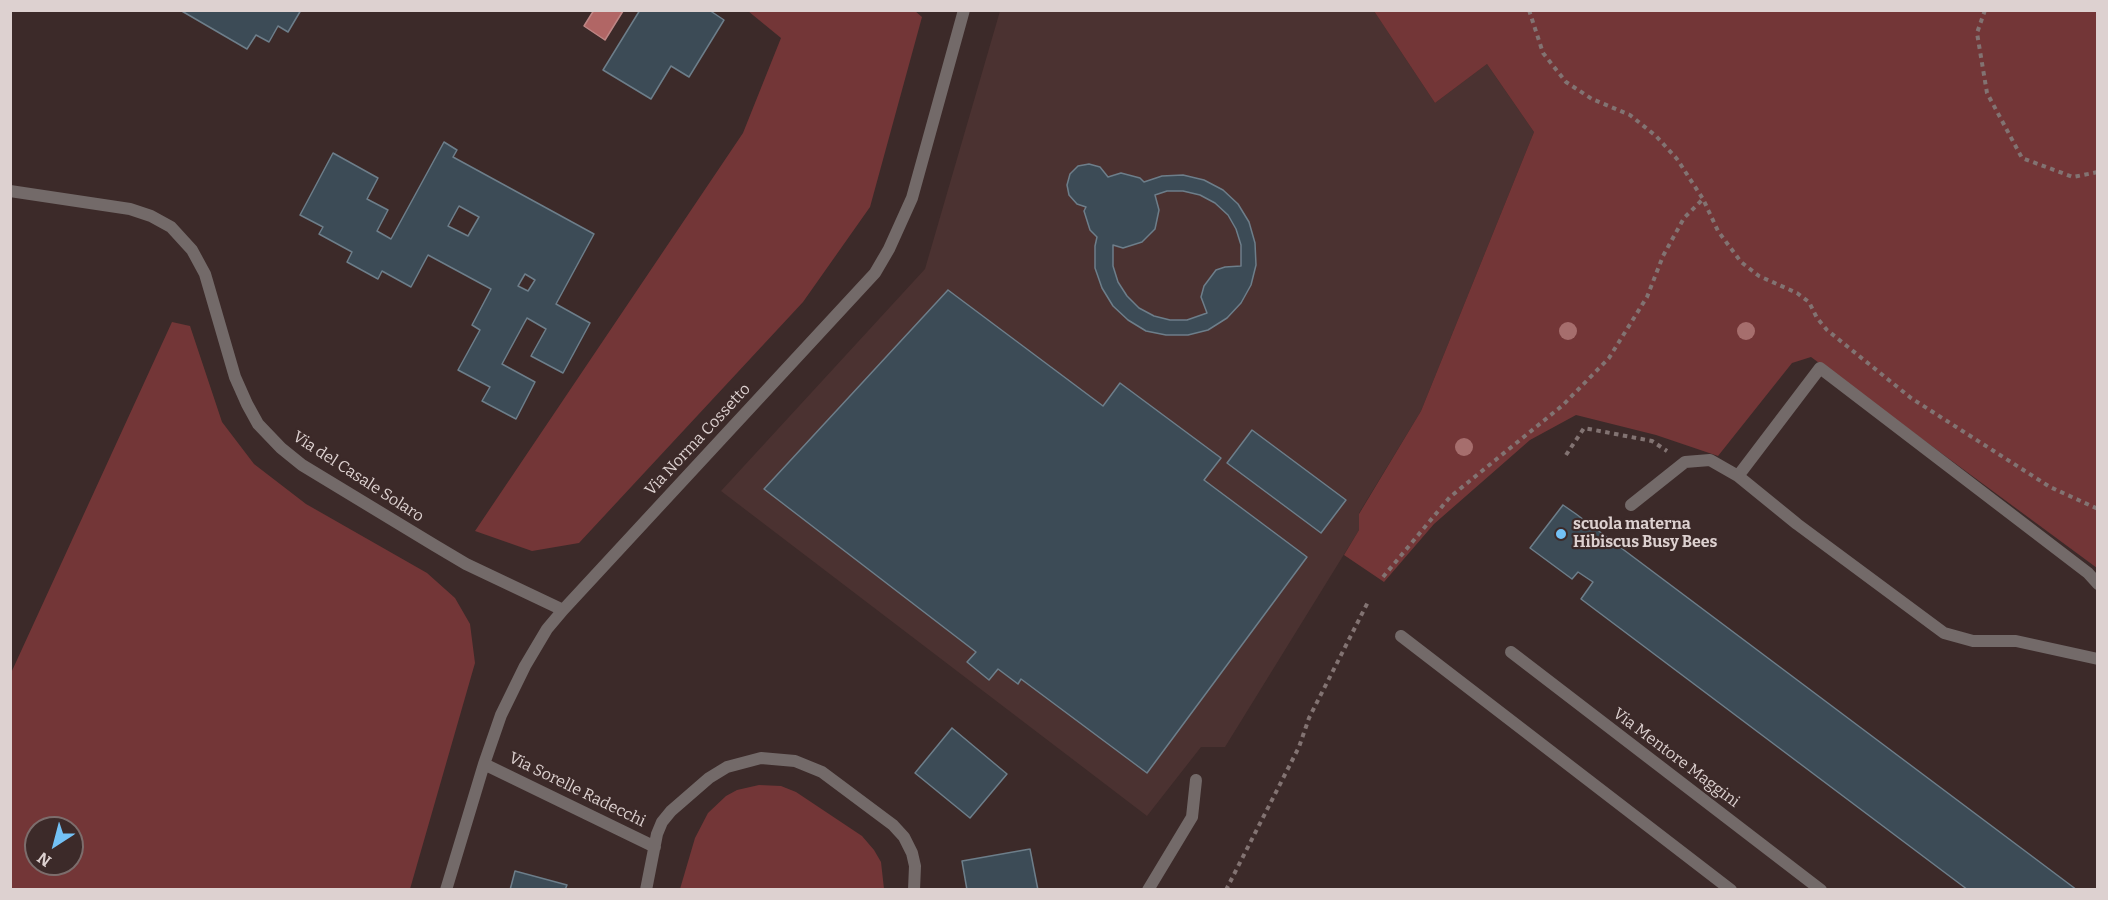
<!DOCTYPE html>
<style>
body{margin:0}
#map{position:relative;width:2108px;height:900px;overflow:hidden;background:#3c2a29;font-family:Bitter,serif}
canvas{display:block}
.frame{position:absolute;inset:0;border:12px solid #ddd1d0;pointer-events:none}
.north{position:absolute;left:24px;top:816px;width:60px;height:60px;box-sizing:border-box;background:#3c2a29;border:2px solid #7c6d6c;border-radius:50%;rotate:216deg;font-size:16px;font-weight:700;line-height:24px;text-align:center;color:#ddd1d0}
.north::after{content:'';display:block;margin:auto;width:21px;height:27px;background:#73c1f5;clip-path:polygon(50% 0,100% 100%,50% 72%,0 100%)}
</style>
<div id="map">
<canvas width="2108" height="900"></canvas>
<div class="frame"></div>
<div class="north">N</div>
</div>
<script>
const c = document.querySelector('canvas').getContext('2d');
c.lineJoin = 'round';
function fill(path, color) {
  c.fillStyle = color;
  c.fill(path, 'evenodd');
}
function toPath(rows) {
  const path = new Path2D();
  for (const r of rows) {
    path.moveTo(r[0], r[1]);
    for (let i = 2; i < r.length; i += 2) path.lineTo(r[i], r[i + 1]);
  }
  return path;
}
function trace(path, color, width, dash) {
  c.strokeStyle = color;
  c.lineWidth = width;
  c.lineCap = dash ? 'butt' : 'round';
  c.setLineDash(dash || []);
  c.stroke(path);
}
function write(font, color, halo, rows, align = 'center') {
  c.font = font + ' Bitter,serif';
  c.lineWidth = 4.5;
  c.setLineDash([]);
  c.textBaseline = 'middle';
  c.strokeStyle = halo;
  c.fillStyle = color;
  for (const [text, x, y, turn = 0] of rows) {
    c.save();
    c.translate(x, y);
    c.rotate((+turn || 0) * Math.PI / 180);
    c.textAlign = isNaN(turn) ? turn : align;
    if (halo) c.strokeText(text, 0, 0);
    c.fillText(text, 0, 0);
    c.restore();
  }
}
fill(toPath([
 [1000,11,1374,11,1435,103,1487,64,1534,132,1421,411,1359,513,1359,530,1225,747,1201,747,1147,816,721,491,925,269]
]), '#4b3231');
fill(toPath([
 [915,11,922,17,870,207,803,302,579,543,532,551,475,531,743,133,781,38,748,11],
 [1374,11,2097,11,2097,568,1811,357,1792,363,1718,456,1656,435,1576,415,1530,440,1434,524,1384,582,1344,555,1359,530,1359,514,1421,411,1534,132,1487,64,1435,103],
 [172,322,190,326,222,422,254,464,306,504,427,573,455,598,470,624,475,663,410,889,11,889,11,673],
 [36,828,72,828,72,864,36,864],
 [759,785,781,786,796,792,862,836,874,850,881,862,884,889,680,889,695,838,708,813,726,796,737,790]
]), '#733637');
const water = toPath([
 [594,10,623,11,605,40,584,26,594,10]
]);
fill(water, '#b16665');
trace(water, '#be8685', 1.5);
const building = toPath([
 [180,10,301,10,288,32,278,26,269,42,256,35,247,49,180,10],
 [640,10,709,10,724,20,689,77,671,66,651,99,603,70,640,10],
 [444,142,457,150,453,157,594,234,556,304,590,323,563,373,531,356,546,329,527,318,502,364,535,382,516,419,482,401,490,387,458,370,480,330,472,325,491,289,428,255,411,287,382,271,378,279,347,262,352,252,319,234,323,227,300,215,333,153,378,178,367,199,388,210,377,231,391,239,444,142],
 [459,206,479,217,468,236,448,226,459,206],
 [525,274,535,280,528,291,518,286,525,274],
 [1089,164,1100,167,1108,177,1121,173,1140,178,1144,182,1162,176,1183,175,1204,180,1223,190,1238,204,1249,222,1255,243,1256,265,1251,285,1241,303,1227,318,1208,330,1188,335,1166,335,1146,331,1128,320,1113,306,1102,288,1095,268,1095,246,1097,237,1090,230,1084,211,1086,207,1077,204,1069,195,1067,185,1070,174,1078,166,1089,164],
 [1167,191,1183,191,1200,195,1215,203,1228,215,1236,229,1241,245,1241,266,1225,267,1216,270,1204,286,1201,297,1207,313,1187,320,1170,320,1154,316,1139,308,1127,296,1118,282,1113,266,1113,245,1123,248,1142,242,1155,229,1159,210,1155,195,1167,191],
 [948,290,1103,406,1120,383,1221,458,1204,480,1307,557,1147,773,1021,679,1018,684,998,669,989,680,967,662,976,652,764,489,948,290],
 [1252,430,1346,500,1321,533,1227,463,1252,430],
 [1563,505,1576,514,2077,890,1968,890,1581,599,1593,582,1578,572,1572,579,1530,548,1563,505],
 [952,728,1007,774,970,818,915,773,952,728],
 [1030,849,1038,890,967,890,962,861,1030,849],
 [515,871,567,885,565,890,510,890,515,871]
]);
fill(building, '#3c4b56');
trace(building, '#6d7e8a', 1.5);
trace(toPath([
 [1529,10,1543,53,1566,82,1592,99,1630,115,1656,136,1677,159,1703,199,1718,231,1741,262,1759,276,1797,293,1809,302,1817,318,1827,330,1911,398,2050,487,2098,509],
 [1985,10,1977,33,1987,93,2022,158,2073,177,2098,172],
 [1566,455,1584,428,1652,441,1667,451],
 [1383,577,1450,497,1563,405,1609,358,1647,297,1663,256,1684,218,1703,199],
 [1226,890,1299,747,1309,718,1368,602]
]), '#827372', 4, [4.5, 4.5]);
trace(toPath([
 [1631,505,1685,462,1710,460,1738,476],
 [2098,584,2088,573,1820,368,1738,476,1797,524,1944,633,1973,641,2016,641,2098,659],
 [1401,636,1731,890],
 [1148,890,1192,817,1196,780]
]), '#736a69', 12);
trace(toPath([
 [10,191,130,209,151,216,171,227,192,250,205,274,235,377,247,404,258,424,281,448,302,465,434,545,466,564,563,610],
 [1511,652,1821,890],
 [484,764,655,847],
 [446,890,484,764,501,715,525,666,547,629,563,610,875,273,889,249,912,198,964,10],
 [646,890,657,834,662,822,671,811,709,778,727,767,761,758,795,761,822,772,893,825,904,837,912,853,915,866,914,890]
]), '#736a69', 12);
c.fillStyle = '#a66e6d';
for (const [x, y] of [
 [1568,331],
 [1746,331],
 [1464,447]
]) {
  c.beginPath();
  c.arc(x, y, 9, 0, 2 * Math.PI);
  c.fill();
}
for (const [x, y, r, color] of [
 [1561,534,6,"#73c1f5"]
]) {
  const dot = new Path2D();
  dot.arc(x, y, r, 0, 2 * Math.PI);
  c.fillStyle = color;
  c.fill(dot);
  trace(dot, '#3c2a29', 2);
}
write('16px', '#ddd1d0', '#3c2a29', [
 ["Via Norma Cossetto",698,440,-47],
 ["Via del Casale Solaro",358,477,33],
 ["Via Mentore Maggini",1676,758,37],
 ["Via Sorelle Radecchi",577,790,26]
]);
write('bold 16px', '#ddd1d0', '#3c2a29', [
 ["scuola materna",1573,525],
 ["Hibiscus Busy Bees",1573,543]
], 'left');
</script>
